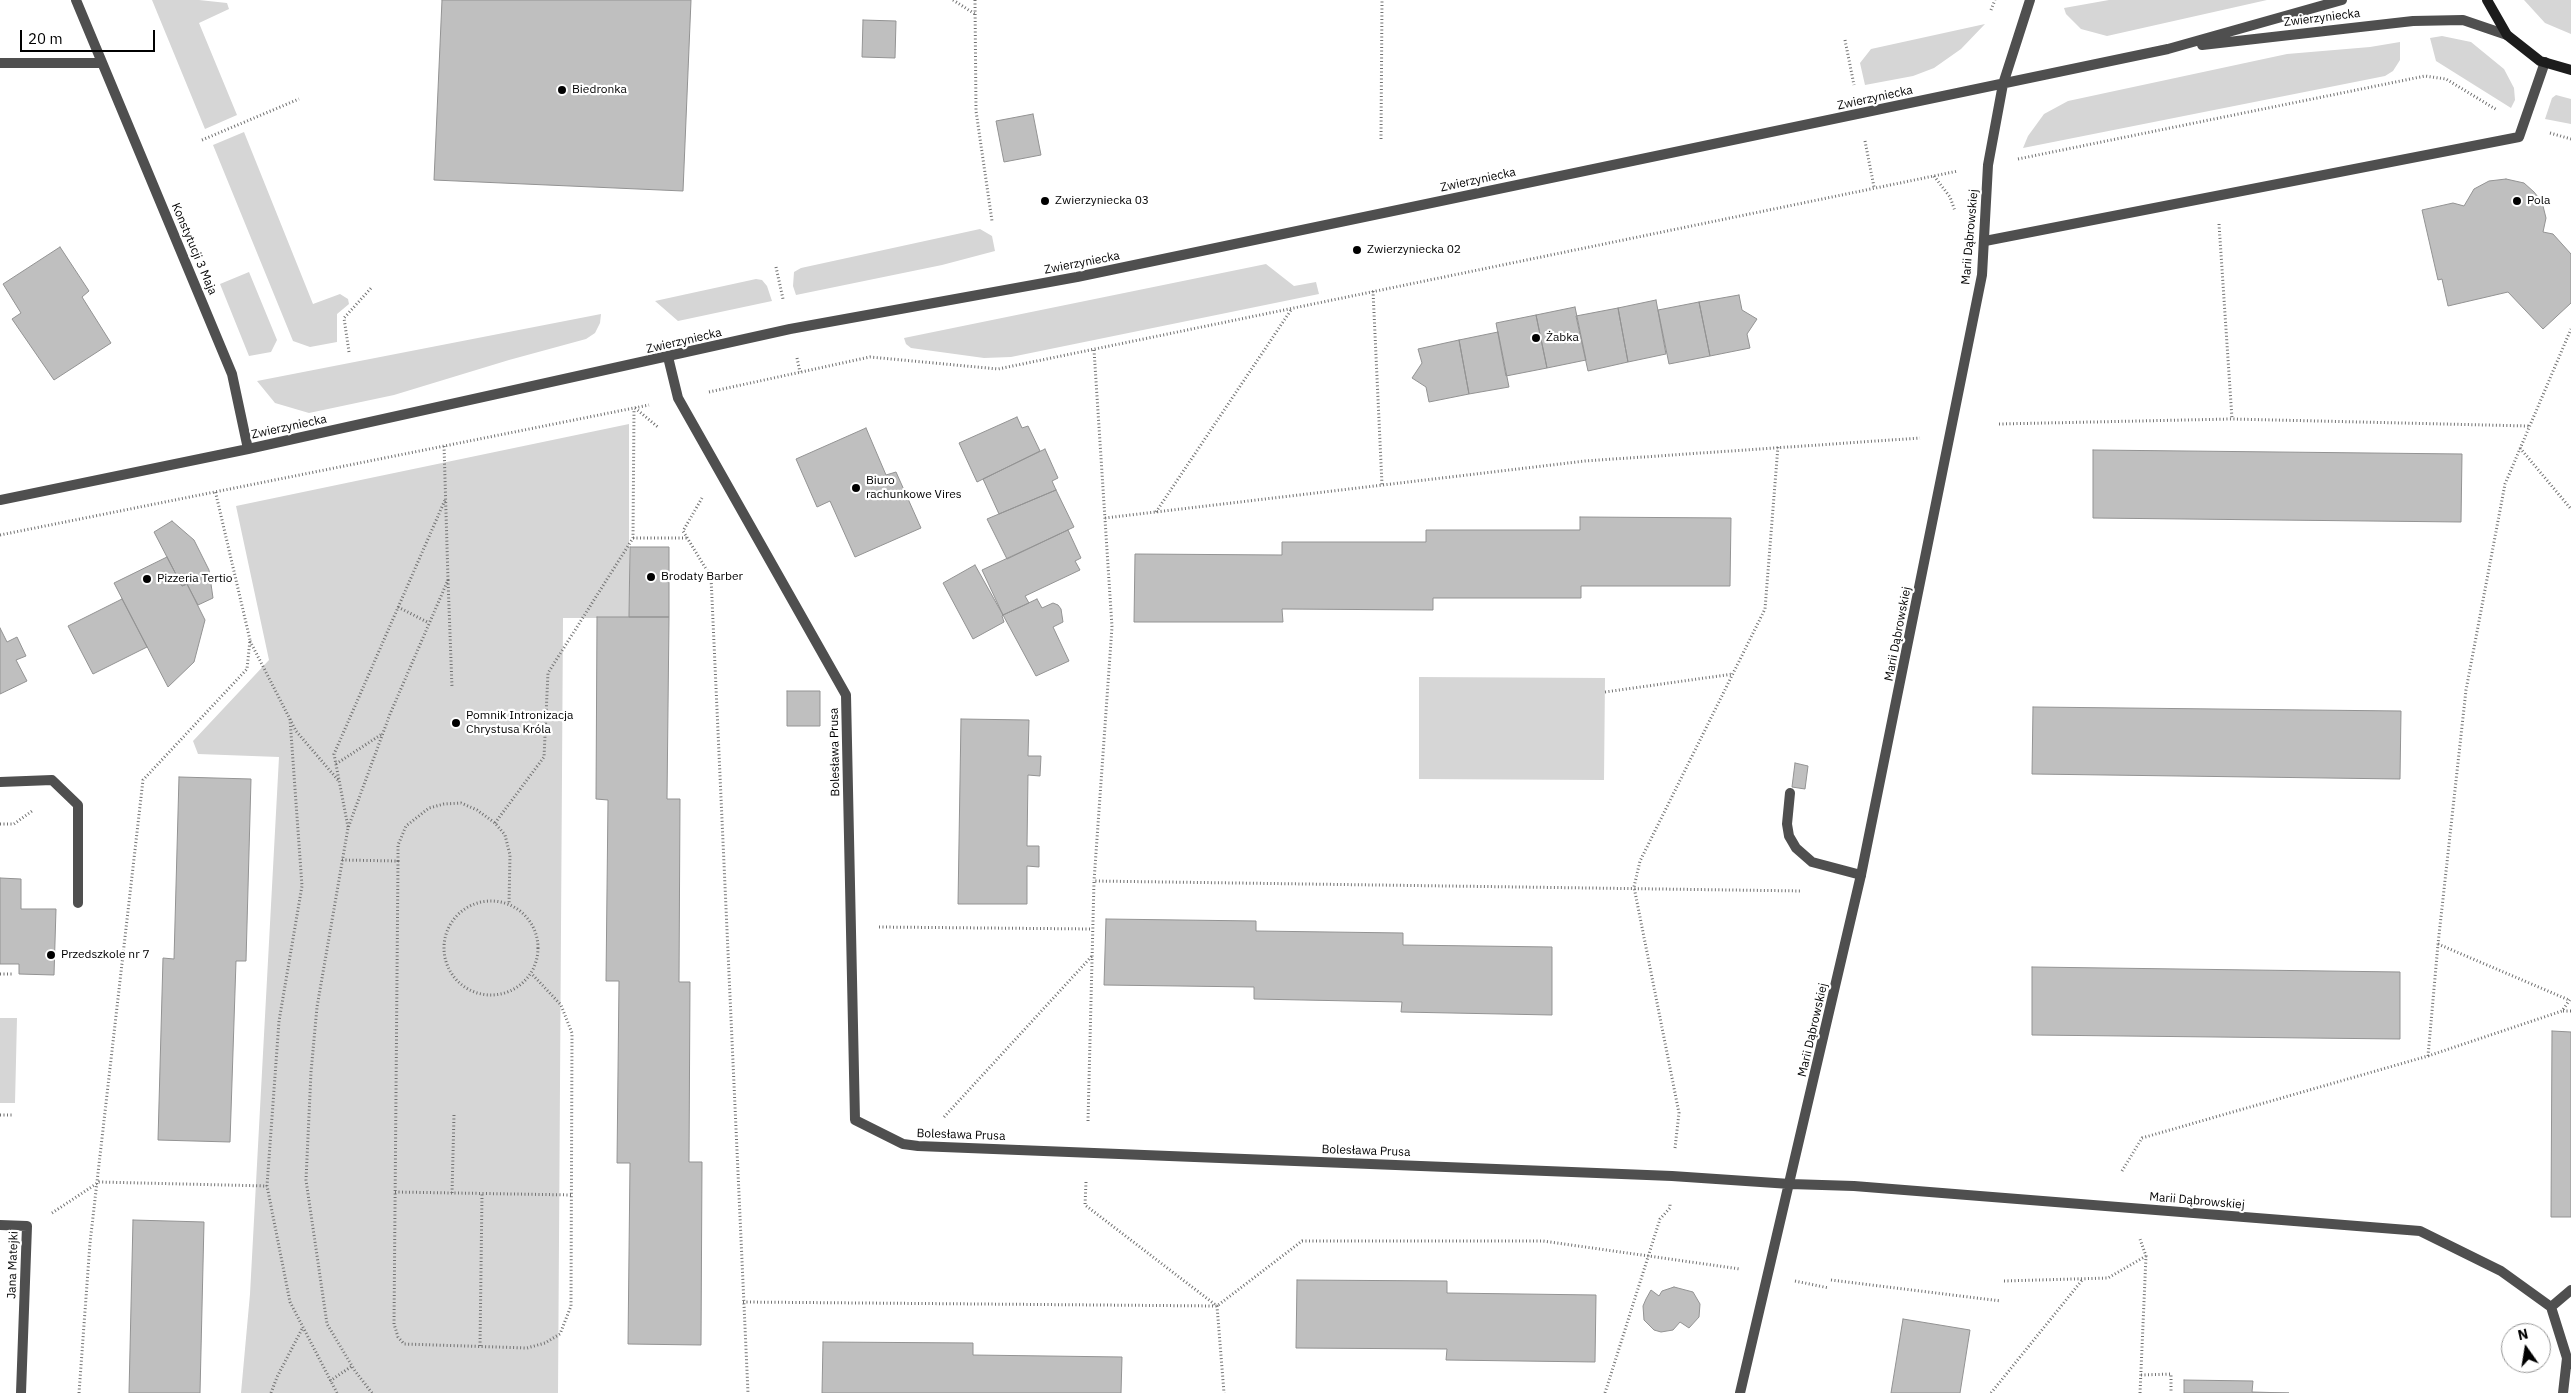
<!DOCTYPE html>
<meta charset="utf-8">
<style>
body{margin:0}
#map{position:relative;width:2571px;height:1393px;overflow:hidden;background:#fff;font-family:"IBM Plex Sans",sans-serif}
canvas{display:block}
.north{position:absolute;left:2501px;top:1323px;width:50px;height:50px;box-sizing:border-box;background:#fff;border:1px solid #999;border-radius:50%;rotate:347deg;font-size:14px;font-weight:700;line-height:20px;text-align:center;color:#000}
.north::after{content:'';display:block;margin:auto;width:18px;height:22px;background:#000;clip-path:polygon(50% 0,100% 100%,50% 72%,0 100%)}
.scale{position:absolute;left:20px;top:30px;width:135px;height:22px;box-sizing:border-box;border:2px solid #000;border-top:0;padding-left:6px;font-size:15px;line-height:18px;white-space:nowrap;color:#000;-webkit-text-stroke:4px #fff;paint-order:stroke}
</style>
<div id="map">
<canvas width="2571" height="1393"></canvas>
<div class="north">N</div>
<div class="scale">20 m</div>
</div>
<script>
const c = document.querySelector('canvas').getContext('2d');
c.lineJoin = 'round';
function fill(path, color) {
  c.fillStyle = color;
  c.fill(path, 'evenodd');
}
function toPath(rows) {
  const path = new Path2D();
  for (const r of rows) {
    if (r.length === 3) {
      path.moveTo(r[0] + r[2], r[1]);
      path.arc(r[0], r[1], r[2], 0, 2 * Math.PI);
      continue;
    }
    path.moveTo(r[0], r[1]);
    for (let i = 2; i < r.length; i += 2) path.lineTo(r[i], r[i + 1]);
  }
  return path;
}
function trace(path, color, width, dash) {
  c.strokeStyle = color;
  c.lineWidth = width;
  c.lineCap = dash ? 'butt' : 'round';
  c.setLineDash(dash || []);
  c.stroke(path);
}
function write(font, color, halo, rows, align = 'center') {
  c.font = font + ' "IBM Plex Sans",sans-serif';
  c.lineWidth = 4.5;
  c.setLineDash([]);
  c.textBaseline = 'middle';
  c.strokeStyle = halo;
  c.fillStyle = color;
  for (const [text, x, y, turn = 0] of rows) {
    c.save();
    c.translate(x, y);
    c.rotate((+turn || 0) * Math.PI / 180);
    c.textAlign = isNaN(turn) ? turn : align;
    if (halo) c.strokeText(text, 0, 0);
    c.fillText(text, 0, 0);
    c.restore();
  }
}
fill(toPath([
 [152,0,199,0,227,3,229,9,199,23,237,115,205,129],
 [2109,0,2267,0,2107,36,2081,29,2066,14,2064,8],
 [2524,0,2571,0,2571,34,2545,23],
 [1985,24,1961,49,1934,68,1913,76,1865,85,1860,63,1871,49],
 [2442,36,2471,42,2504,69,2514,88,2515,100,2511,108,2436,61,2430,38],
 [2400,42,2400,60,2393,71,2385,76,2023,148,2028,136,2044,114,2068,101,2287,54,2370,47],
 [2556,95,2571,99,2571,124,2545,119,2552,98],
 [244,132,313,304,340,294,348,299,349,304,337,314,337,342,310,347,293,341,213,145],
 [980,229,992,236,995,251,942,265,796,295,793,286,794,272,801,268],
 [1266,264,1294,286,1316,282,1319,294,1011,357,984,358,911,348,906,344,904,338],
 [249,272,277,340,271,352,249,356,220,284],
 [756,279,762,280,767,286,772,301,678,321,655,301],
 [601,314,600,323,595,333,586,339,509,360,394,395,309,413,275,403,257,381],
 [629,424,629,618,563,618,558,1393,241,1393,250,1294,279,757,198,754,193,741,269,660,236,506],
 [1419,677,1605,678,1604,780,1419,779],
 [0,1018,17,1018,15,1103,0,1103]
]), '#d6d6d6');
const building = toPath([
 [442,0,691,0,683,191,434,180,442,0],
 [863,20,896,21,895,58,862,57,863,20],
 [1033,114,1041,155,1004,162,996,121,1033,114],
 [2506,179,2524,183,2534,192,2542,202,2546,218,2543,232,2553,234,2571,254,2571,303,2543,329,2508,292,2448,306,2442,279,2438,280,2422,210,2453,203,2464,206,2474,189,2489,181,2506,179],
 [60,247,89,291,82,297,111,343,54,380,12,319,21,313,3,284,60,247],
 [1739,295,1742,310,1757,319,1747,334,1750,348,1710,356,1699,302,1739,295],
 [1656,300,1666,354,1628,362,1618,308,1656,300],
 [1699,302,1710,356,1669,364,1658,310,1699,302],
 [1575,307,1586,360,1547,368,1536,315,1575,307],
 [1618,308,1628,362,1588,371,1576,316,1618,308],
 [1536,315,1547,368,1506,376,1496,323,1536,315],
 [1498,332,1509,387,1469,394,1459,340,1498,332],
 [1459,340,1469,394,1429,402,1426,387,1412,378,1422,363,1418,349,1459,340],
 [1017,417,1022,428,1028,426,1040,451,977,482,959,443,1017,417],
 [866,428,886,475,896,472,921,528,855,557,830,501,817,507,796,459,866,428],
 [1045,449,1058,478,1052,481,1056,490,999,514,983,479,1045,449],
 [2093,450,2462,454,2461,522,2093,518,2093,450],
 [1056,490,1074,527,1007,559,987,519,1056,490],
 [1580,517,1731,518,1730,586,1581,586,1581,598,1433,598,1433,610,1282,609,1283,622,1134,622,1135,554,1282,555,1282,542,1426,542,1426,530,1580,530,1580,517],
 [172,521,194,540,209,570,213,598,198,605,187,584,182,586,154,532,172,521],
 [1068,530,1081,558,1075,561,1080,570,1025,596,1029,603,1003,615,982,570,1068,530],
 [630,547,669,547,669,617,629,617,630,547],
 [167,557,182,586,187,584,205,620,194,662,168,687,114,583,167,557],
 [975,565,1003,615,1002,616,1004,622,973,639,943,583,975,565],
 [122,599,147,647,93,674,68,626,122,599],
 [1037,599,1042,608,1053,603,1058,605,1061,609,1063,622,1053,627,1069,661,1036,676,1003,615,1037,599],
 [597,617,669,617,667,799,680,799,679,982,690,982,689,1162,702,1162,701,1345,628,1344,630,1163,617,1163,619,981,606,981,608,800,596,799,597,617],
 [0,628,7,642,17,637,26,656,16,660,27,681,0,694,0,628],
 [787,691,820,691,820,726,787,726,787,691],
 [2033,707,2401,711,2400,779,2032,774,2033,707],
 [961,719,1029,720,1028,756,1041,756,1040,776,1028,775,1027,846,1039,846,1039,867,1027,866,1027,904,958,904,961,719],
 [1795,763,1808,766,1805,789,1792,787,1795,763],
 [179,777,251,779,246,961,236,961,230,1142,158,1140,163,958,174,959,179,777],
 [0,878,21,879,21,909,56,909,54,975,19,974,19,964,0,964,0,878],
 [1106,919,1256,921,1256,931,1403,933,1403,945,1552,947,1552,1015,1401,1012,1402,1002,1254,999,1254,987,1104,985,1106,919],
 [2032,967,2400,972,2400,1039,2032,1035,2032,967],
 [2552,1031,2571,1032,2571,1217,2551,1217,2552,1031],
 [133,1220,204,1222,200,1393,129,1393,133,1220],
 [1297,1280,1447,1281,1447,1293,1596,1295,1595,1362,1446,1360,1447,1349,1296,1348,1297,1280],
 [1674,1287,1693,1292,1700,1304,1699,1317,1689,1328,1680,1322,1673,1330,1661,1332,1654,1330,1644,1320,1643,1306,1646,1299,1651,1290,1659,1296,1662,1291,1674,1287],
 [1903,1319,1970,1330,1960,1393,1891,1393,1903,1319],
 [823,1342,973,1343,973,1355,1122,1357,1121,1393,822,1393,823,1342],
 [2184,1380,2253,1381,2252,1392,2289,1393,2184,1393,2184,1380]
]);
fill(building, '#bfbfbf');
trace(building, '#939393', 1);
trace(toPath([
 [953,0,975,14],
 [975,0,976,111,992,221],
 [1991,10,1995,0],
 [1845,40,1854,85],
 [2550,133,2571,139],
 [1381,139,1382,0],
 [202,140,299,99],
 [1865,141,1874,187],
 [2018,159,2425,76,2446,79,2497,110],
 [1934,176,1950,197,1955,211],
 [2219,224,2232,419],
 [776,267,783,299],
 [1373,291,1382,485],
 [1094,350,1112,627,1094,881],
 [349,352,344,318,372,287],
 [797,358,800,372],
 [709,392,870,357,998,369,1958,171],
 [635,408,659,428],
 [1999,424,2232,419,2529,426],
 [2520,448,2571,509],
 [702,498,683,531,711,577,748,1393],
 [1156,512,1291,310],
 [1105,518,1585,461,1920,438],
 [0,535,649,405],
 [633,538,687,538],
 [448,580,452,687],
 [398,607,429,623],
 [250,641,296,731,338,780],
 [1605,692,1733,674],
 [290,719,302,886,279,1021,267,1186,290,1302,337,1393],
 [336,764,382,734],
 [495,823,544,757,548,673,633,538,634,409],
 [0,824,14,824,32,811],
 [348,827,334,754,445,500],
 [342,860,398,861,398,845,406,826,429,808,444,804,461,803,477,810,495,823,505,835,510,855,509,904],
 [398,861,394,1324,398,1337,404,1344,527,1348,545,1343,560,1334,571,1306,572,1033,561,1005,531,973],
 [491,948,47],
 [879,927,1092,929],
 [2438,944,2569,1000],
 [0,974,13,974],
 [2563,1011,2571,1011],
 [2428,1056,2562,1011,2571,998],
 [0,1115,13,1115],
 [944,1117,1092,956],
 [1088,1121,1094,881,1802,891],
 [1675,1148,1679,1113,1634,887,1640,861,1765,609,1778,446],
 [2122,1171,2142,1138,2428,1056,2438,944,2466,690,2505,484,2571,329],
 [1086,1182,1085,1205,1217,1306,1224,1393],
 [395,1192,573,1195],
 [452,1193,454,1115],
 [52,1213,99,1182,267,1186],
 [1831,1280,2001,1301],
 [1795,1281,1829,1288],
 [2004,1281,2108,1278,2146,1256],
 [743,1302,1217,1306,1302,1241,1543,1241,1740,1269],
 [480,1346,482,1194],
 [2141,1375,2171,1374,2171,1393],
 [330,1381,352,1366],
 [79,1393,90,1243,143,780,247,669,250,640,215,490],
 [271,1393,277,1377,302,1329],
 [372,1393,355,1371,327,1324,306,1180,311,1072,317,1007,348,828,390,714,448,580,444,445],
 [1605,1393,1660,1219,1670,1208,1670,1204],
 [1991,1393,2083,1279],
 [2140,1393,2146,1256,2140,1239]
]), '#717171', 3, [1, 2.5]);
trace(toPath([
 [1985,241,2519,137,2545,62],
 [0,782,52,780,78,805,78,903],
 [1790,793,1787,824,1789,836,1796,848,1812,862,1861,875],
 [2563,1393,2567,1358]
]), '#4f4f4f', 10);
trace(toPath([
 [76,0,232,374,248,449],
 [2202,45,2413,21,2463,20,2507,35],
 [0,63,102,63],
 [668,357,678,398,846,695,855,1120,903,1144,918,1146,1672,1176,1790,1184,1854,1186,2420,1231,2501,1271,2551,1307,2567,1358,2571,1364],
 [0,500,248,449,790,329,1077,277,2168,49,2342,0],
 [0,1225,27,1226,21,1393],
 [2551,1307,2571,1290],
 [1740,1393,1861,875,1982,275,1988,165,2003,84,2030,0]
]), '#4f4f4f', 10);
trace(toPath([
 [2487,0,2507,35,2540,61,2571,70]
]), '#1c1c1c', 10);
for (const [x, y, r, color] of [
 [562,90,5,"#000"],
 [1045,201,5,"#000"],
 [2517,201,5,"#000"],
 [1357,250,5,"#000"],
 [1536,338,5,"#000"],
 [856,488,5,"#000"],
 [651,577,5,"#000"],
 [147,579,5,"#000"],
 [456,723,5,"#000"],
 [51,955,5,"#000"]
]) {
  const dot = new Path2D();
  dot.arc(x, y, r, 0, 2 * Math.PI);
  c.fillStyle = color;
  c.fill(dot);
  trace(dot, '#fff', 2);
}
write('12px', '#000', '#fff', [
 ["Zwierzyniecka",2322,18,-7],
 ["Zwierzyniecka",1875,98,-12],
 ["Zwierzyniecka",1478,180,-12],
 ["Marii Dąbrowskiej",1970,237,-85],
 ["Konstytucji 3 Maja",194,249,67],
 ["Zwierzyniecka",1082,263,-11],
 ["Zwierzyniecka",684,341,-13],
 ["Zwierzyniecka",289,427,-12],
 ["Marii Dąbrowskiej",1898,634,-79],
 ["Bolesława Prusa",835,752,-91],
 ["Marii Dąbrowskiej",1813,1030,-77],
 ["Bolesława Prusa",961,1135,2],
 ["Bolesława Prusa",1366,1151,2],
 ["Marii Dąbrowskiej",2197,1201,5],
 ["Jana Matejki",13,1265,-88]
]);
write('12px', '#000', '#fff', [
 ["Biedronka",572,90],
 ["Zwierzyniecka 03",1055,201],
 ["Pola",2527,201],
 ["Zwierzyniecka 02",1367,250],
 ["Żabka",1546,338],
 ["Biuro",866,481],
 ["rachunkowe Vires",866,495],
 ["Brodaty Barber",661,577],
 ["Pizzeria Tertio",157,579],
 ["Pomnik Intronizacja",466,716],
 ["Chrystusa Króla",466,730],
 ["Przedszkole nr 7",61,955]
], 'left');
</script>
